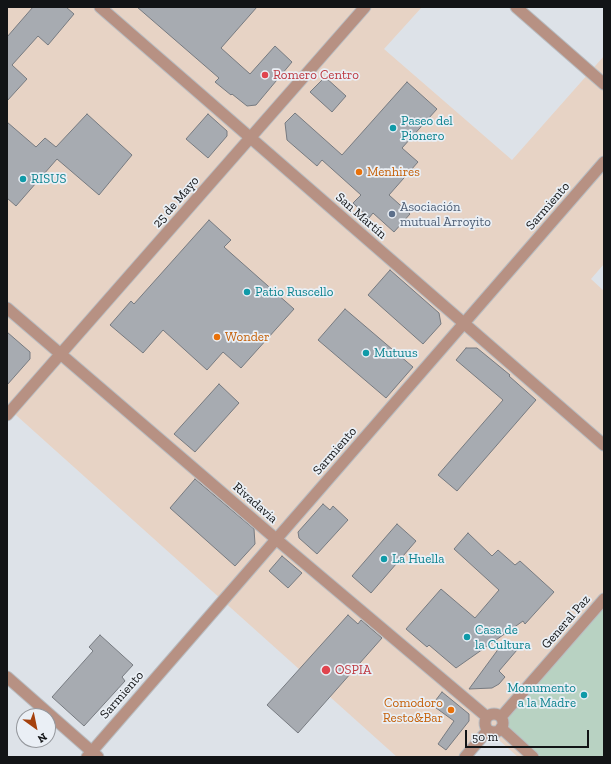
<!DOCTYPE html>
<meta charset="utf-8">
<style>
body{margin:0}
#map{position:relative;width:611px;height:764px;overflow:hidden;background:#dde2e8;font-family:"Zilla Slab",serif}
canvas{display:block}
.frame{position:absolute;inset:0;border:8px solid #121416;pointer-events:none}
.north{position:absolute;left:16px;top:708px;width:40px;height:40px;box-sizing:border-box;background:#eaeff5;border:1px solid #94979c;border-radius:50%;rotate:147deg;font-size:11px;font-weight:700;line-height:16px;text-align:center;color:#121416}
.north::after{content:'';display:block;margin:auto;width:14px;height:18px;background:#a5410d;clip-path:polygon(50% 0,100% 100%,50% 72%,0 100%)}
.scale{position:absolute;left:465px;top:730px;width:124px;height:18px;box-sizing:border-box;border:2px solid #121416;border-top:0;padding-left:5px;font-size:12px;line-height:14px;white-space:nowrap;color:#121416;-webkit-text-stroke:3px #eaeff5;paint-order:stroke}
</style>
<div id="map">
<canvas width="611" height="764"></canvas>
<div class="frame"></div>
<div class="north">N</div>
<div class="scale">50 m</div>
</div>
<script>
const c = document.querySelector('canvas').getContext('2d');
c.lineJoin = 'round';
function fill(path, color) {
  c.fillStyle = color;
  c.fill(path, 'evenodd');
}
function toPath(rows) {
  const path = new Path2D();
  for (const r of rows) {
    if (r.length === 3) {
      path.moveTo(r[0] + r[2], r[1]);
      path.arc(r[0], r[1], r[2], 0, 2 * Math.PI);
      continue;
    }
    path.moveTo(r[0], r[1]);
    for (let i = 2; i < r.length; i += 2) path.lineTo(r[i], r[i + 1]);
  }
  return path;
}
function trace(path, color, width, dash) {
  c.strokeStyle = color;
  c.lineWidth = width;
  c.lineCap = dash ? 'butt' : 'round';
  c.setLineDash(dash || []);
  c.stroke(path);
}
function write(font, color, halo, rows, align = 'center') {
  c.font = font + ' "Zilla Slab",serif';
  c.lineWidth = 3.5;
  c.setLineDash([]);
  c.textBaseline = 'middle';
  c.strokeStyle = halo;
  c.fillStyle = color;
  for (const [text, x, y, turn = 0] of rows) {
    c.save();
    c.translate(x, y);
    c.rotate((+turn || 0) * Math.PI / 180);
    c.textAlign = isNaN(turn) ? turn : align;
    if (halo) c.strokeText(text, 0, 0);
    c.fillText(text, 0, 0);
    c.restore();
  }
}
fill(toPath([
 [7,7,422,7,384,49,512,160,604,56,604,264,591,279,604,291,604,757,518,757,483,726,458,757,397,757,7,407]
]), '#e7d3c5');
fill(toPath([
 [604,605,604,757,541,757,507,728,506,718]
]), '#b8d2c2');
const building = toPath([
 [33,7,66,7,74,14,48,45,38,36,12,65,27,79,7,101,7,37,33,7],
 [137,7,257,7,221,48,250,74,275,46,292,62,256,105,247,106,232,94,231,95,215,82,219,78,137,7],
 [325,77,346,96,332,112,310,92,325,77],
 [407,82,437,109,402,148,418,162,389,195,410,214,394,232,373,213,369,218,353,203,361,195,322,160,317,166,287,140,285,123,295,113,342,155,407,82],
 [87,114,132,155,99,195,57,159,16,206,7,198,7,122,36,147,45,138,56,147,87,114],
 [208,114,227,131,227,136,208,158,186,139,208,114],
 [209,220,231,240,224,247,294,309,241,368,223,352,207,370,163,330,143,353,110,325,131,301,134,304,209,220],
 [390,270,439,313,441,324,423,344,368,295,390,270],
 [345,309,413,367,386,398,318,340,345,309],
 [7,332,30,352,30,359,7,385,7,332],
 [466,348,477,348,510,375,509,376,536,400,457,491,438,475,503,400,456,360,466,348],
 [219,384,239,403,195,452,174,434,219,384],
 [195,479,254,529,255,544,235,566,170,508,195,479],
 [323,504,330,510,333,506,348,520,317,554,299,538,298,532,323,504],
 [397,524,416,541,371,593,352,576,397,524],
 [468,533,492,556,498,550,515,565,520,561,554,592,525,624,523,621,456,668,429,645,427,647,406,629,441,589,475,618,499,590,454,549,468,533],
 [282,556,302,573,288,588,269,571,282,556],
 [348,615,358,624,361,620,382,638,298,733,267,705,348,615],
 [100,635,133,665,122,677,125,681,84,726,52,697,93,651,89,647,100,635],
 [505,640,517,650,499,671,505,677,499,684,492,688,469,689,505,640],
 [442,692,469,714,469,721,446,750,438,744,454,721,432,705,442,692]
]);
fill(building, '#a7abb1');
trace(building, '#777b81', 1);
const minor = toPath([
 [100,7,604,445],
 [516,7,604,84],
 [7,308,276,539,487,717],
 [7,415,365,7],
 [7,677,98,757],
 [494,723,9],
 [501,717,604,599],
 [501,728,533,757],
 [87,757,604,162],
 [465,757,488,730]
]);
trace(minor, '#b8bdc2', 13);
trace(minor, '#b79183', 11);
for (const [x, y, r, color] of [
 [265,75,4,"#e0444e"],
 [393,128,4,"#0f9aa8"],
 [359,172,4,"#e8710a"],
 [23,179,4,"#0f9aa8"],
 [392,214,4,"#5c6f8a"],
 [247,292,4,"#0f9aa8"],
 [217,337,4,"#e8710a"],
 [366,353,4,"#0f9aa8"],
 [384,559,4,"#0f9aa8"],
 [467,637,4,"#0f9aa8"],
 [326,670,5,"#e0444e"],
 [584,695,4,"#0f9aa8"],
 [451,710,4,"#e8710a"]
]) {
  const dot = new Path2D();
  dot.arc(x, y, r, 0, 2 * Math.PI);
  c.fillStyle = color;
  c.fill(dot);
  trace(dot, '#eaeff5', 1.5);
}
write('13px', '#be3a42', '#eaeff5', [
 ["Romero Centro",273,75],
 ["OSPIA",335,670]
], 'left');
write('13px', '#0d838f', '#eaeff5', [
 ["Paseo del",401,121],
 ["Pionero",401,136],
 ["RISUS",31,179],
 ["Patio Ruscello",255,292],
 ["Mutuus",374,353],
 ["La Huella",392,559],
 ["Casa de",475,630],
 ["la Cultura",475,645],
 ["Monumento",576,688,"right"],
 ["a la Madre",576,703,"right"]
], 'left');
write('13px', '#c56008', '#eaeff5', [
 ["Menhires",367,172],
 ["Wonder",225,337],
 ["Comodoro",443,703,"right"],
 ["Resto&Bar",443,718,"right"]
], 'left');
write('13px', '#121416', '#eaeff5', [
 ["25 de Mayo",176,202,-49],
 ["Sarmiento",548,206,-49],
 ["San Martín",361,216,41],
 ["Sarmiento",335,451,-49],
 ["Rivadavia",255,503,41],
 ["General Paz",566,622,-49],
 ["Sarmiento",122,695,-49]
]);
write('13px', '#4e5e75', '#eaeff5', [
 ["Asociación",400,207],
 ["mutual Arroyito",400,222]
], 'left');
</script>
